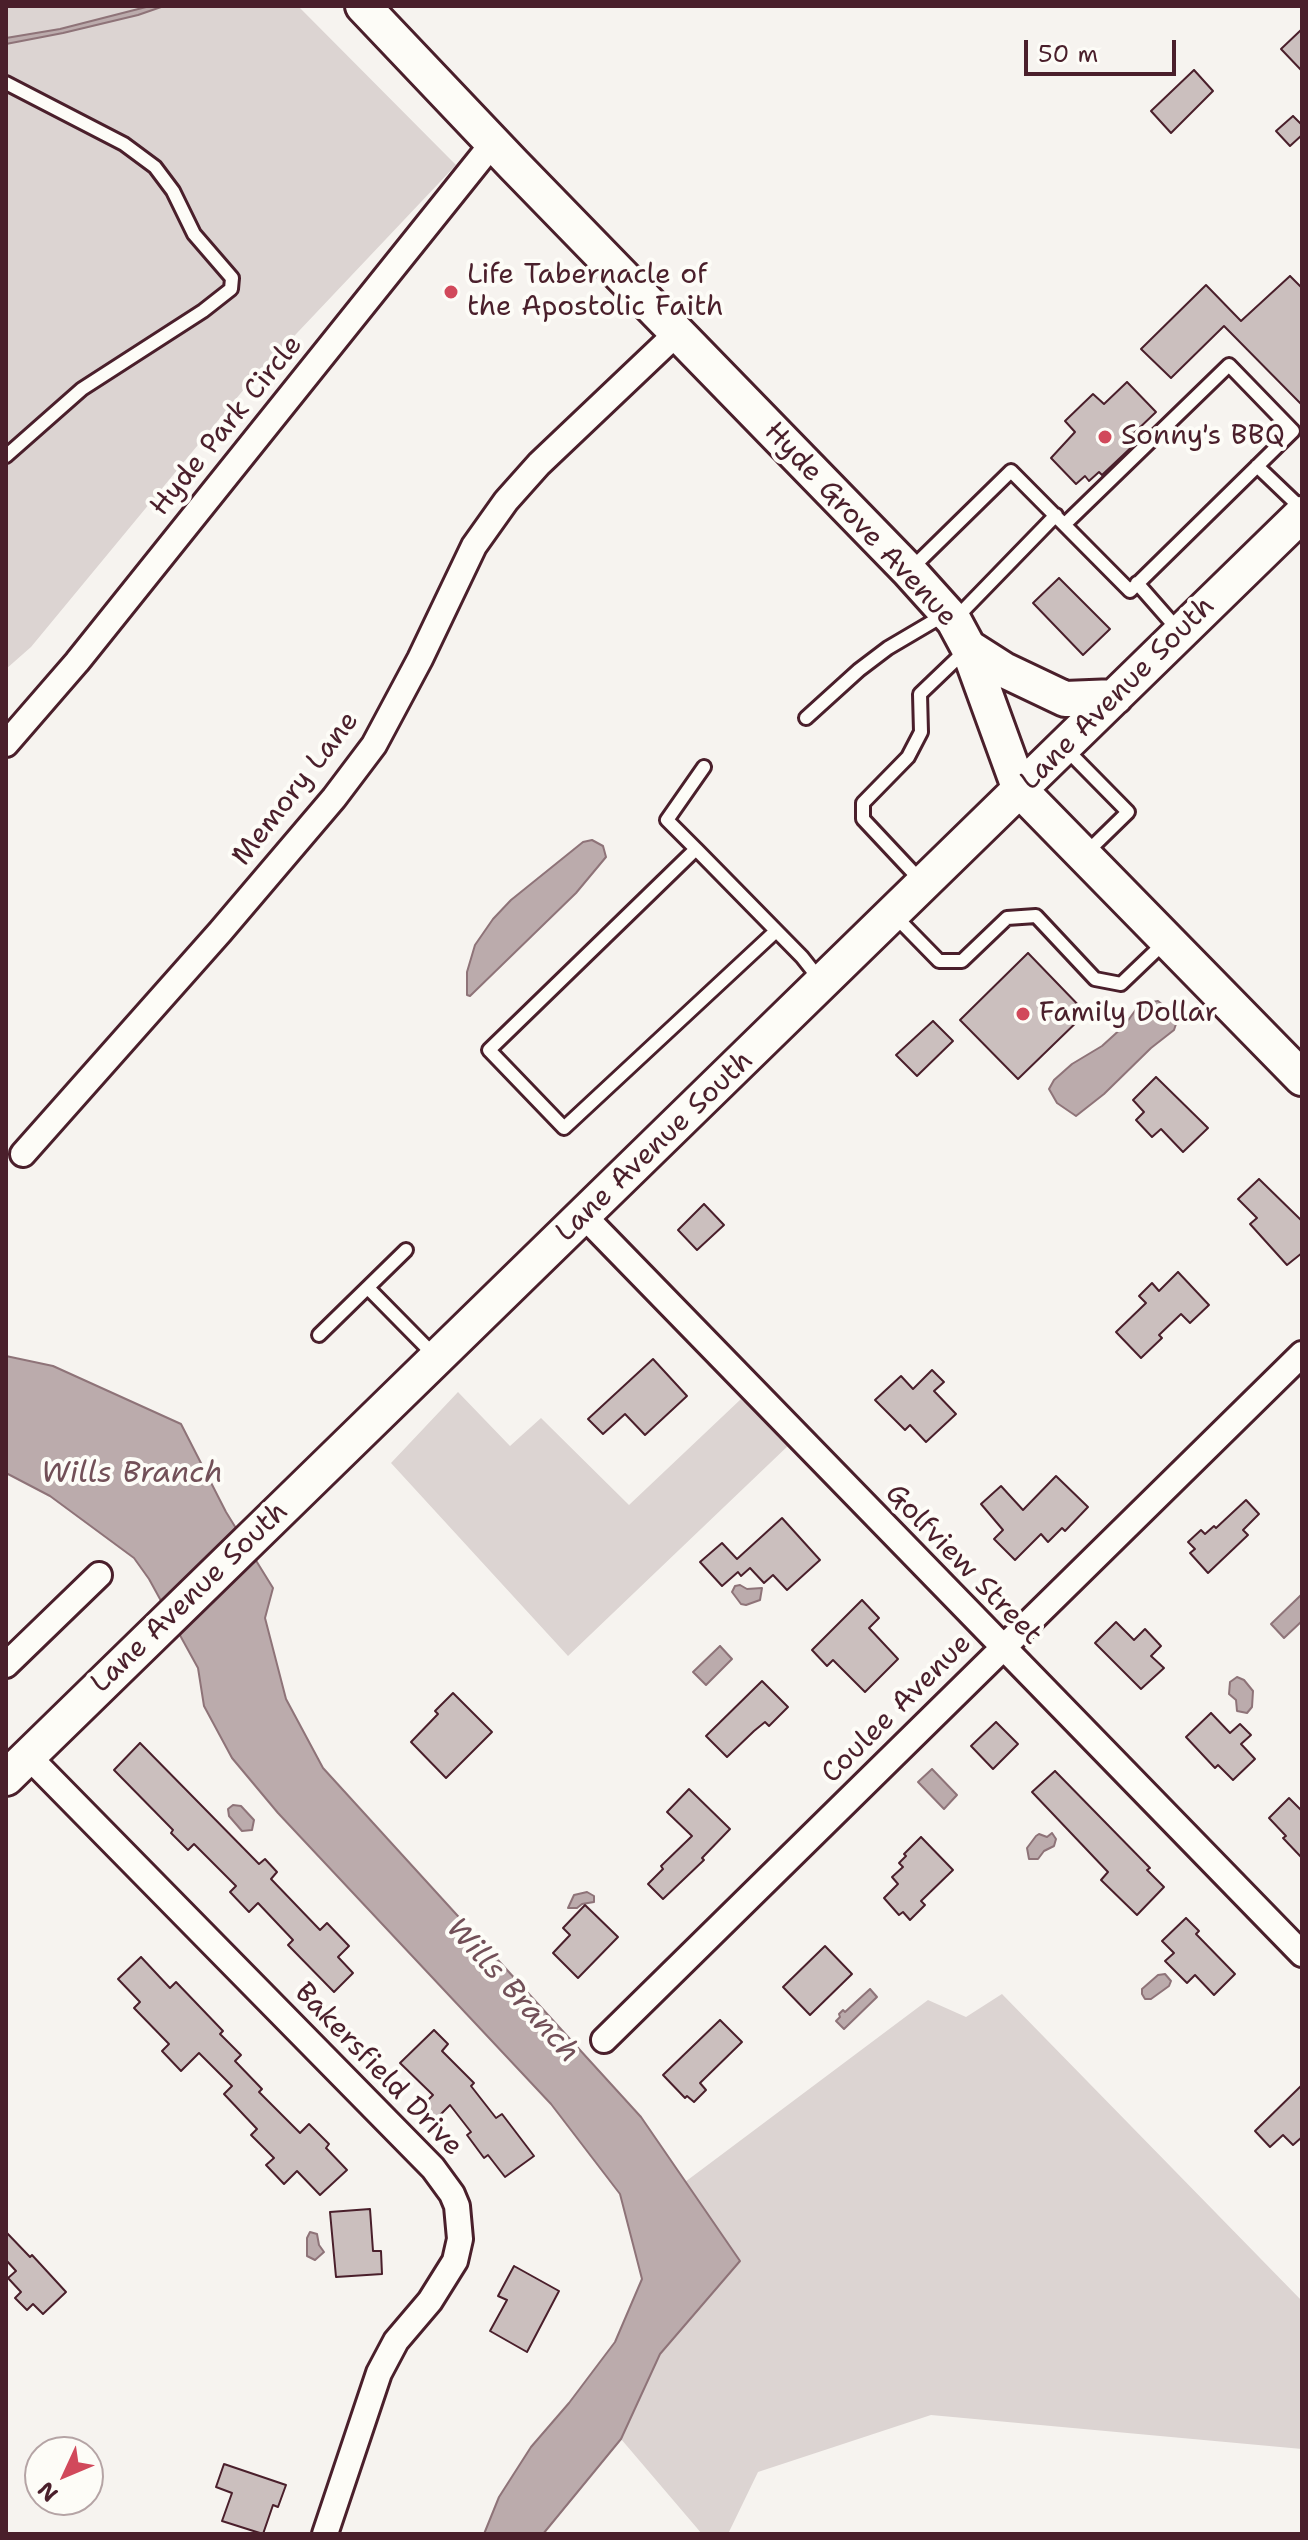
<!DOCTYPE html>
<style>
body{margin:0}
#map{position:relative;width:1308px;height:2540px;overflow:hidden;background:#f6f3ef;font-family:"Shantell Sans",sans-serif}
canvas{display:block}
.frame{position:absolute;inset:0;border:8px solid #4a1f2b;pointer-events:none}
.north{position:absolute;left:24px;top:2436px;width:80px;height:80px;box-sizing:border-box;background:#fdfcf7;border:2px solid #b5a4a5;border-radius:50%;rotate:226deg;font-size:22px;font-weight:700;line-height:32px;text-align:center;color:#4a1f2b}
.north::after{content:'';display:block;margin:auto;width:28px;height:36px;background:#d1495b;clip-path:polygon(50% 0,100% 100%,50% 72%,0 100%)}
.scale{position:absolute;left:1024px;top:40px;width:152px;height:36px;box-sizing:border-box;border:4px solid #4a1f2b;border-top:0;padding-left:10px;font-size:24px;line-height:28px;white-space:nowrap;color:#4a1f2b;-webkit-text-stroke:6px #fdfcf7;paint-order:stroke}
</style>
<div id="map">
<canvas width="1308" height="2540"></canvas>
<div class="frame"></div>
<div class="north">N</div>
<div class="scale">50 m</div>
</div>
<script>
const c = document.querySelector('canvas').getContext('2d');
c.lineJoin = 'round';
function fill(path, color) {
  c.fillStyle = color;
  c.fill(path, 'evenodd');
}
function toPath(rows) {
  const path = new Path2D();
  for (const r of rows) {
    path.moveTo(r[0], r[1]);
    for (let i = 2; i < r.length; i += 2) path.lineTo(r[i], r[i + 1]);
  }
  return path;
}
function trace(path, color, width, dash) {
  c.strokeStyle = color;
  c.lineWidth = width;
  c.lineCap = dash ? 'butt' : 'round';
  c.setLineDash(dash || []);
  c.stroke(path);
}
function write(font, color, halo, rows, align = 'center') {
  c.font = font + ' "Shantell Sans",sans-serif';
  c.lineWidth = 8;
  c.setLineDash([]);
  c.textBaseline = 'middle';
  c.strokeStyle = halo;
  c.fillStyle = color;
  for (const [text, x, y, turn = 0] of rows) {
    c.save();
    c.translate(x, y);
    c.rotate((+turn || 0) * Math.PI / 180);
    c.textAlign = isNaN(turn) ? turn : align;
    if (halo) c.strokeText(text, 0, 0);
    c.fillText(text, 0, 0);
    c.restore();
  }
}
fill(toPath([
 [6,6,298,6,456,165,245,388,31,647,6,669],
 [458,1392,510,1446,541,1418,629,1505,741,1399,791,1443,568,1656,391,1463],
 [1002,1994,1302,2301,1302,2449,931,2415,758,2472,728,2534,702,2534,621,2439,660,2354,740,2261,685,2182,928,2000,966,2017]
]), '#dcd4d2');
const water = toPath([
 [150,6,164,6,138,15,63,33,6,44,6,38,60,29,150,6],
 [592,840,603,846,606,857,576,893,470,996,467,995,467,972,475,945,493,919,511,900,583,842,592,840],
 [1158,1001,1178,1018,1174,1030,1151,1048,1104,1094,1076,1116,1057,1103,1049,1089,1054,1080,1072,1064,1102,1046,1124,1026,1137,1008,1146,1003,1158,1001],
 [6,1356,53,1366,181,1424,226,1512,273,1588,265,1618,286,1699,323,1768,641,2117,740,2261,660,2354,621,2439,543,2534,484,2534,499,2497,531,2447,569,2403,615,2342,642,2279,620,2194,551,2104,278,1813,232,1758,204,1706,198,1668,149,1579,134,1558,50,1496,6,1473,6,1356],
 [740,1585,747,1589,762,1588,760,1600,746,1605,741,1604,732,1592,735,1586,740,1585],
 [1301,1595,1302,1621,1284,1638,1271,1624,1301,1595],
 [720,1646,732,1659,706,1685,693,1672,720,1646],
 [1237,1677,1244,1680,1253,1691,1252,1707,1247,1713,1237,1711,1236,1700,1229,1694,1230,1682,1237,1677],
 [932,1769,957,1795,944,1809,918,1782,932,1769],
 [233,1805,241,1806,254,1820,252,1830,242,1831,229,1816,228,1809,233,1805],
 [1052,1833,1056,1839,1054,1846,1044,1851,1038,1859,1029,1859,1027,1848,1036,1836,1039,1834,1047,1837,1052,1833],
 [587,1892,594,1896,594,1902,582,1904,577,1908,568,1908,574,1895,587,1892],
 [1165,1974,1171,1981,1169,1986,1151,1999,1145,1999,1142,1994,1142,1989,1158,1975,1165,1974],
 [870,1989,877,1997,844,2029,836,2021,840,2017,839,2014,843,2010,845,2012,870,1989],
 [310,2232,317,2234,319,2245,324,2252,315,2260,307,2256,307,2238,310,2232]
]);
fill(water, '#bbabac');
trace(water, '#8e7378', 2);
const building = toPath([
 [1302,29,1302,71,1281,49,1302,29],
 [1194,70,1213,91,1171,133,1151,111,1194,70],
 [1293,116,1302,125,1302,135,1290,146,1276,131,1293,116],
 [1290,276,1302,288,1302,405,1224,326,1171,378,1141,349,1206,285,1241,321,1290,276],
 [1127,382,1156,412,1133,434,1139,440,1102,475,1099,472,1089,481,1085,476,1076,484,1051,458,1075,432,1065,421,1093,394,1104,404,1127,382],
 [1059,578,1110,629,1083,655,1033,603,1059,578],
 [1028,953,1086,1013,1018,1079,960,1020,1028,953],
 [933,1021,953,1041,917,1076,896,1055,933,1021],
 [1156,1077,1208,1128,1183,1152,1161,1129,1152,1137,1136,1120,1144,1112,1133,1100,1156,1077],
 [1259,1179,1302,1221,1302,1253,1287,1265,1250,1224,1257,1218,1238,1199,1259,1179],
 [704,1204,724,1225,697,1250,678,1230,704,1204],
 [1178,1272,1209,1305,1190,1323,1181,1314,1159,1335,1162,1338,1141,1358,1116,1332,1146,1303,1139,1296,1152,1283,1159,1291,1178,1272],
 [653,1359,687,1396,645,1435,625,1414,603,1434,588,1419,653,1359],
 [932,1370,944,1382,934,1391,956,1414,926,1442,910,1425,905,1430,875,1400,901,1376,913,1389,932,1370],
 [1056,1476,1088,1507,1065,1531,1062,1528,1048,1542,1041,1534,1015,1560,994,1539,1003,1530,981,1504,1001,1486,1023,1510,1056,1476],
 [1246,1500,1259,1514,1243,1530,1248,1535,1208,1573,1190,1553,1195,1549,1188,1542,1201,1530,1205,1534,1214,1526,1216,1528,1246,1500],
 [782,1518,820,1560,787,1590,773,1575,764,1583,750,1568,741,1576,738,1572,722,1586,700,1562,722,1543,737,1559,782,1518],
 [862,1600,879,1618,869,1628,898,1659,865,1692,833,1660,827,1666,812,1650,862,1600],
 [1116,1622,1134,1640,1145,1629,1161,1646,1151,1656,1164,1668,1141,1689,1095,1643,1116,1622],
 [762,1681,788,1707,769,1726,765,1722,754,1731,727,1757,706,1736,762,1681],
 [453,1693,492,1732,446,1778,411,1742,438,1714,435,1711,453,1693],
 [1211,1713,1230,1733,1240,1724,1251,1735,1241,1744,1255,1759,1233,1780,1218,1765,1215,1768,1186,1737,1211,1713],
 [996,1722,1018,1744,993,1769,971,1746,996,1722],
 [140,1743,259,1864,265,1859,277,1872,271,1879,320,1930,327,1923,349,1946,338,1957,353,1973,334,1992,288,1945,293,1940,258,1903,249,1912,230,1892,236,1886,194,1844,188,1850,171,1833,173,1830,114,1770,140,1743],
 [1055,1771,1150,1868,1147,1870,1164,1887,1137,1915,1101,1880,1108,1872,1032,1792,1055,1771],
 [689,1789,730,1829,702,1858,704,1860,663,1899,648,1884,663,1869,661,1866,692,1836,667,1812,689,1789],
 [1289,1798,1302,1811,1302,1858,1283,1838,1286,1836,1269,1818,1289,1798],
 [921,1837,953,1870,921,1901,925,1905,910,1920,903,1912,899,1915,884,1898,898,1884,892,1877,903,1867,899,1863,906,1856,904,1854,921,1837],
 [585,1905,618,1937,578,1978,553,1953,570,1935,563,1928,585,1905],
 [1186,1918,1199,1931,1196,1934,1235,1974,1214,1995,1195,1975,1187,1983,1165,1961,1174,1953,1162,1941,1186,1918],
 [825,1946,852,1974,810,2015,783,1987,825,1946],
 [141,1957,170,1988,176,1982,223,2031,220,2034,241,2055,235,2061,262,2089,259,2092,300,2133,309,2124,329,2144,326,2148,347,2170,320,2195,297,2171,284,2184,266,2165,274,2158,251,2135,257,2129,224,2094,232,2086,199,2053,181,2071,162,2051,169,2044,134,2008,140,2002,118,1979,141,1957],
 [720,2020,742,2042,700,2083,706,2090,694,2102,687,2096,685,2098,663,2075,720,2020],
 [434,2030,448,2044,442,2051,474,2083,471,2086,496,2118,502,2114,534,2156,505,2177,488,2155,484,2158,467,2135,471,2132,450,2105,436,2119,422,2106,433,2095,400,2063,434,2030],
 [1302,2085,1302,2137,1293,2145,1283,2135,1270,2147,1255,2131,1302,2085],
 [370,2209,373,2251,381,2251,382,2274,336,2277,330,2212,370,2209],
 [6,2232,30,2257,32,2255,66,2292,43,2314,33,2304,27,2310,15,2298,21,2292,8,2278,16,2271,6,2260,6,2232],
 [514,2266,559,2291,527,2352,490,2331,507,2300,498,2296,514,2266],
 [224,2464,286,2485,278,2507,273,2505,263,2534,222,2521,232,2493,216,2487,224,2464]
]);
fill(building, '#cbbfbe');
trace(building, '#4a1f2b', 2);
const lane = toPath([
 [6,83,124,144,155,167,173,191,194,234,232,278,231,289,203,311,82,389,6,456],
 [1257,466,1302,509],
 [912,568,1011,471,1130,591,1293,431,1229,365,1065,524],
 [1137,583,1180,632],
 [956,618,1056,515],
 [806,718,859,670,888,648,944,615],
 [1064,747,1128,812,1086,853],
 [696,849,667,820,704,767],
 [922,882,863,819,863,803,908,757,921,732,920,694,967,649],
 [893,914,939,961,962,961,1007,918,1036,916,1095,979,1121,984,1165,942],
 [776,931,564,1128,489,1050,696,849,802,957,821,981],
 [368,1288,435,1356],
 [319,1335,406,1250]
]);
const street = toPath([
 [6,744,77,662,493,143],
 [23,1154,220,932,334,798,374,745,420,659,474,546,506,501,539,464,677,333],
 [584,1216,1302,1954],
 [6,1665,99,1575],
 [28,1756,433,2168,452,2194,457,2206,460,2239,455,2261,430,2301,396,2341,379,2373,325,2534],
 [604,2040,1302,1354]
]);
const secondary = toPath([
 [363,6,513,164,909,571,954,621,968,647,1020,790,1302,1078],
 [968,647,1004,670,1065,699,1115,697],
 [6,1778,1302,514]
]);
trace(lane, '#4a1f2b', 18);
trace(street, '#4a1f2b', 30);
trace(secondary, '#4a1f2b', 40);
trace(lane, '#fdfcf7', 12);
trace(street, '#fdfcf7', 24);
trace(secondary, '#fdfcf7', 34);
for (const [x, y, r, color] of [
 [451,292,8,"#d1495b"],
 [1105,437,8,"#d1495b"],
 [1023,1014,8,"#d1495b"]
]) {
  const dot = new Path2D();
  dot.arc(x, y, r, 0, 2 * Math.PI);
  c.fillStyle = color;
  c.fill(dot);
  trace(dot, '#fdfcf7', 3);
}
write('28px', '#4a1f2b', '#fdfcf7', [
 ["Life Tabernacle of",467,276],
 ["the Apostolic Faith",467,308],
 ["Sonny's BBQ",1121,437],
 ["Family Dollar",1039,1014]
], 'left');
write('28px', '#4a1f2b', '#fdfcf7', [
 ["Hyde Park Circle",227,426,-51],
 ["Hyde Grove Avenue",860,525,47],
 ["Lane Avenue South",1118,694,-45],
 ["Memory Lane",296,789,-52],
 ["Lane Avenue South",655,1147,-44],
 ["Golfview Street",963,1565,46],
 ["Lane Avenue South",190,1598,-44],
 ["Coulee Avenue",897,1709,-45],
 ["Bakersfield Drive",378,2070,46]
]);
write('italic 30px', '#725058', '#fdfcf7', [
 ["Wills Branch",132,1474],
 ["Wills Branch",512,1991,48]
]);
</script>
